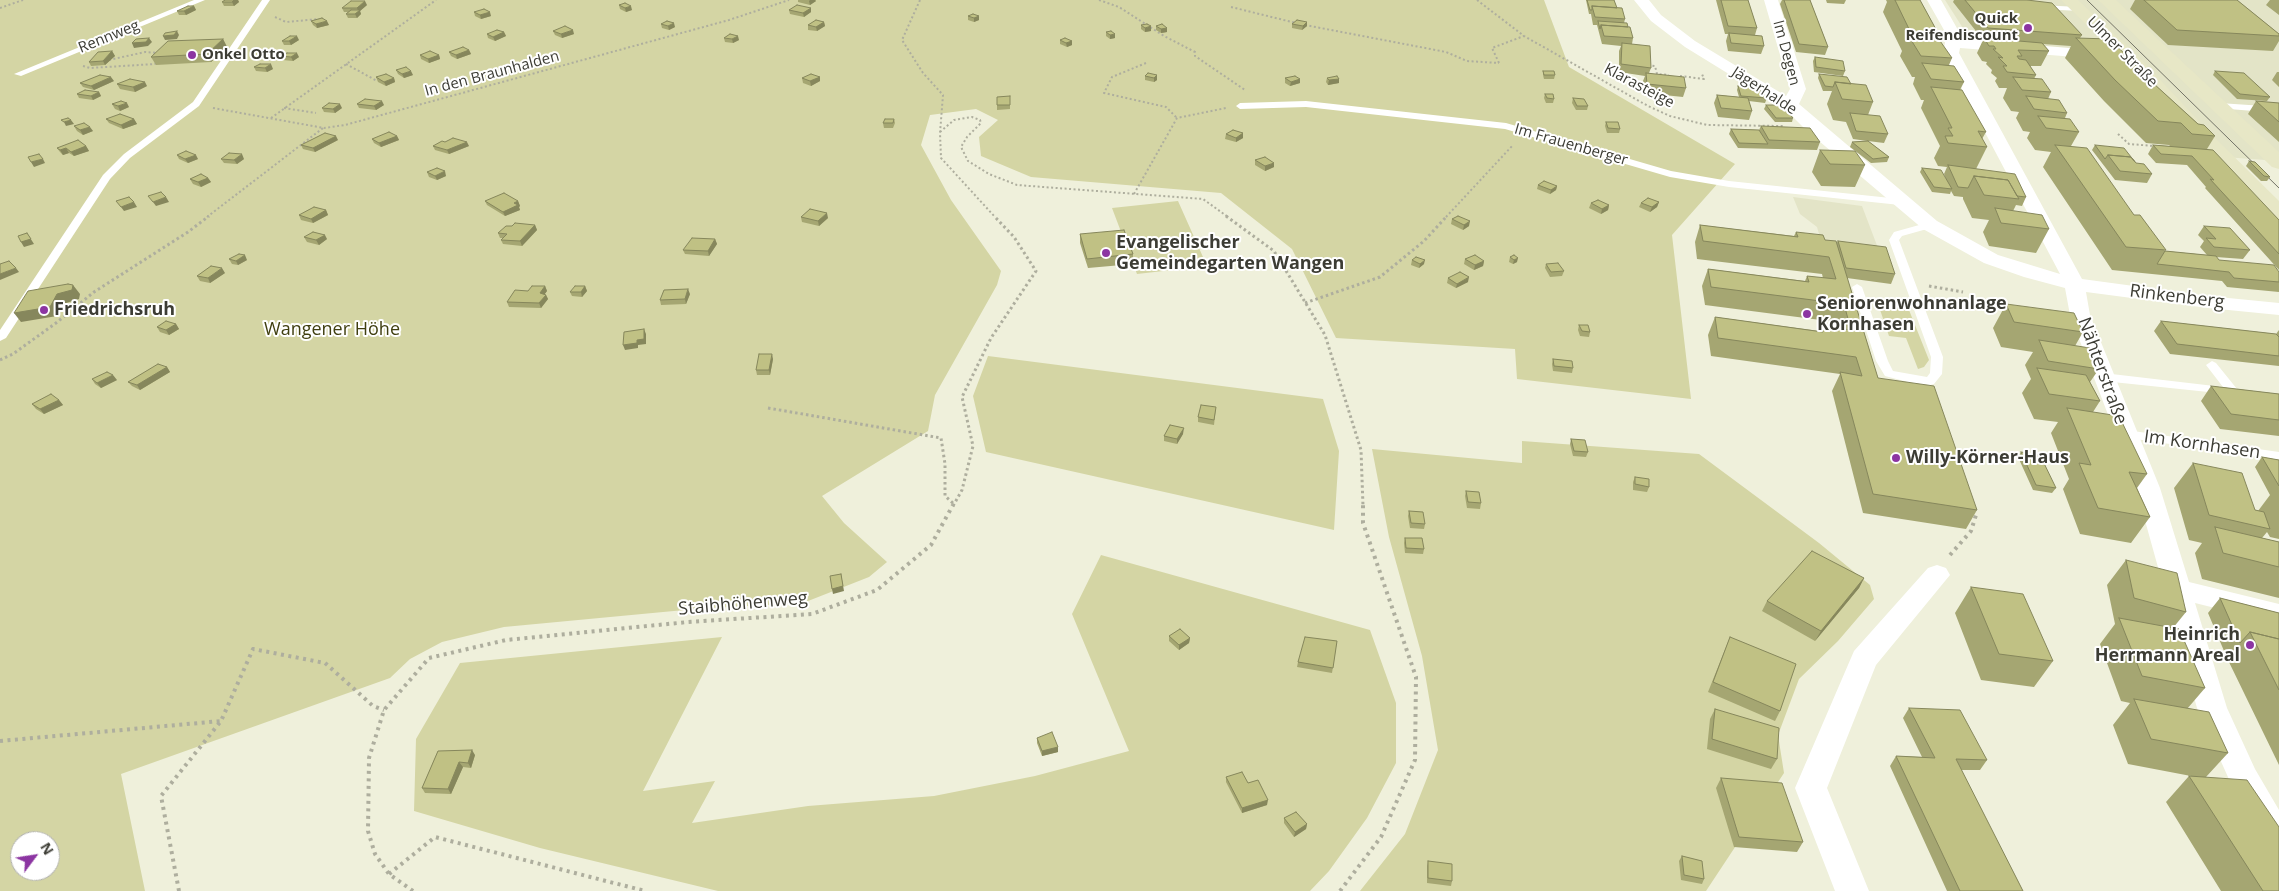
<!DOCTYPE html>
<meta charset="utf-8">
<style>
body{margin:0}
#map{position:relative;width:2279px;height:891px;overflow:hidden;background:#eff0db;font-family:"Open Sans",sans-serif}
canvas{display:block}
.north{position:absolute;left:10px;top:831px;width:50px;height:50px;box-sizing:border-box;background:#fff;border:1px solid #b1b1ae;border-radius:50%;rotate:59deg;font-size:14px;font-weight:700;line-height:20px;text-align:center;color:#3c3c34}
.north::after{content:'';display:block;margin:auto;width:18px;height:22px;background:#8c35a2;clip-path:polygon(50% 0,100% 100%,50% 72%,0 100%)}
</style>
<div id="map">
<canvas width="2279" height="891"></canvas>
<div class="north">N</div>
</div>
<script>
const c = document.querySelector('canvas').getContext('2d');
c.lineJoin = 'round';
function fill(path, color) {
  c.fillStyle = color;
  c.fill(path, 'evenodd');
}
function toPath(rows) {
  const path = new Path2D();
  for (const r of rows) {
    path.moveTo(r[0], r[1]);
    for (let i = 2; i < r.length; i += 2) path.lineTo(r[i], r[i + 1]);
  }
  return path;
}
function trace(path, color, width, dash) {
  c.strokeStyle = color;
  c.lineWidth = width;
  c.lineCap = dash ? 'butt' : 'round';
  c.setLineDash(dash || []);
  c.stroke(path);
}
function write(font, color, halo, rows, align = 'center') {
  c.font = font + ' "Open Sans",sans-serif';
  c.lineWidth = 4;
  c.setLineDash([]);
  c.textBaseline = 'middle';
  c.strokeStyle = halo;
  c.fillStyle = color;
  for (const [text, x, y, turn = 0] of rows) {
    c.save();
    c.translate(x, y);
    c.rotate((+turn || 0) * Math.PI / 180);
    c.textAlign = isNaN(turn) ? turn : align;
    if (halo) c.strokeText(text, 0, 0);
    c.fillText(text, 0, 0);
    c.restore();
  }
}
fill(toPath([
 [1945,0,2279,0,2279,161,2210,156,2114,54,1973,44],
 [1793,197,1862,206,1881,256,1823,248,1817,227,1800,214]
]), '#e3e4c7');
fill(toPath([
 [0,0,1544,0,1569,67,1735,164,1672,235,1691,399,1517,379,1515,349,1336,338,1292,249,1221,193,1031,177,981,156,979,137,998,120,976,109,930,115,921,145,951,200,1001,271,997,285,935,395,928,431,822,496,844,523,887,562,869,577,803,603,695,609,504,627,442,642,410,659,390,678,121,774,145,891,0,891],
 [20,841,50,841,50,871,20,871],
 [1178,201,1207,266,1137,274,1112,208],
 [1877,301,1907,305,1929,360,1924,367,1918,369,1906,338,1889,336],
 [988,356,1323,399,1339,451,1334,530,986,452,973,396],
 [1522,441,1699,454,1819,543,1870,585,1874,599,1838,641,1799,679,1778,735,1784,773,1706,891,1360,891,1405,834,1438,750,1422,656,1389,537,1372,449,1522,463],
 [1101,555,1370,630,1396,703,1396,763,1367,818,1329,871,1310,891,718,891,540,848,414,811,416,739,460,663,722,637,643,791,715,781,692,823,808,806,934,796,1035,776,1129,751,1072,614]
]), '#d4d5a4');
trace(toPath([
 [920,0,902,40,923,73,943,95,940,133,941,158,995,217],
 [1099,0,1119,7,1164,36,1195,52,1195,56,1245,90],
 [1477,0,1524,36,1648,106,1670,116,1707,125,1783,126],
 [1231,7,1296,23],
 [0,8,23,0],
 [275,17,286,22,319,19],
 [1305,25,1446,52,1467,61,1499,63],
 [109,60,145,52,159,53],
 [1146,63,1112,77,1104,93,1166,107,1177,118],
 [1499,63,1492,48,1524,36],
 [346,64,377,81],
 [1648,65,1655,66,1657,74,1669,75],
 [83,66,90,68,155,64,157,61],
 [1680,76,1704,79,1702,74],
 [213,108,324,128,345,125,729,20,789,0],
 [284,108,316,113],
 [271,118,436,0],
 [940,132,954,120,972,117,980,120,981,123,967,137,961,147,968,161,989,174,1017,185,1203,199,1228,217],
 [2118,134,2129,144,2154,146],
 [1134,194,1177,118,1226,108],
 [207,217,323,128],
 [1446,217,1513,145]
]), '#aeae9e', 2, [2, 2.5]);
trace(toPath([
 [1226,216,1274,251,1325,335,1361,450,1363,506],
 [1929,286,1963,292],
 [1881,300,1897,302],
 [1305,303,1380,277,1424,241,1447,216],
 [0,360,13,354,56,323,94,292,188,232,209,216],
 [768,408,941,438,945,464,945,496,954,504],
 [953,506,962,490,973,446,962,397,991,338,1036,271,1014,237,994,216]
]), '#aeae9e', 3, [2.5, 3]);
trace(toPath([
 [1950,555,1971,531,1976,515,1975,511],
 [0,741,221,721],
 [389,874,435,837,645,891],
 [179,891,161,796,221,721,253,649,325,663,373,706,384,710],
 [413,891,389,874,375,854,368,831,369,758,384,710,429,658,506,640,688,622,812,614,877,590,931,545,953,505],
 [1340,891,1381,837,1415,760,1416,677,1363,523,1363,505]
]), '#aeae9e', 4, [3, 4.5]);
fill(toPath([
 [194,0,205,0,21,76,14,74,194,0],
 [262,0,270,0,199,106,130,158,110,179,6,338,0,341,0,330,103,175,124,154,193,102,262,0],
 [2037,5,2080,7,2084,9,2080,11,2040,9,2037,9,2037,5],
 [1306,101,1506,123,1671,171,1729,181,1900,199,1905,202,1900,205,1729,187,1670,177,1505,129,1306,107,1240,109,1236,106,1240,103,1306,101],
 [2219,103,2279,107,2279,113,2216,108,2216,104,2219,103],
 [1930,222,1934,223,1934,227,1902,236,1899,240,1943,357,1942,374,1934,384,1930,385,1912,383,1885,376,1876,361,1852,287,1857,284,1862,287,1888,361,1893,371,1927,377,1930,373,1931,357,1889,240,1894,232,1930,222],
 [2212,361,2216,363,2237,389,2239,392,2237,395,2103,381,2097,377,2103,373,2223,387,2206,365,2212,361],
 [2126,430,2279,452,2279,460,2122,437,2120,434,2122,431,2126,430]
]), '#fff');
fill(toPath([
 [1634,0,1649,0,1661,15,1695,41,1786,96,1790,89,1764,0,1778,0,1806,89,1799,104,1937,221,1998,255,2060,274,1943,53,1945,43,1944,30,1927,0,1941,0,1958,30,1960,39,2106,51,2109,54,2106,57,2101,59,1960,48,1959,53,2082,279,2208,296,2279,303,2279,315,2208,308,2086,292,2090,315,2160,488,2189,582,2279,604,2279,624,2195,603,2227,708,2255,769,2279,810,2279,853,2268,849,2232,786,2197,708,2136,488,2070,315,2065,288,2024,277,1984,263,1923,229,1806,130,1784,108,1685,47,1651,21,1634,0],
 [1937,565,1946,568,1950,575,1876,665,1827,788,1869,891,1835,891,1795,788,1854,651,1928,568,1937,565]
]), '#fff');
fill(toPath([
 [2061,0,2078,0,2134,52,2212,135,2279,201,2279,220,2271,218,2198,143,2122,60,2061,0],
 [2098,0,2116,0,2279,152,2279,169,2272,167,2098,0]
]), '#e7e7c6');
trace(toPath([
 [2087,0,2279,188]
]), '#737367', 1);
fill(toPath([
 [225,0,238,0,239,2,234,6,224,6,222,2],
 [798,0,815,0,816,1,810,5,798,2],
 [1586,0,1614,0,1617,8,1625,19,1624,23,1628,27,1633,38,1632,44,1651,68,1649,73,1686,88,1683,97,1645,93,1643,81,1645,76,1619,72,1619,51,1621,46,1602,44,1597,25,1593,25,1591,14,1589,14],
 [1716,0,1748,0,1757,28,1755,35,1764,46,1761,54,1728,51,1726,41,1728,34,1725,34],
 [1782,0,1810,0,1828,47,1825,55,1796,52,1780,4],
 [1826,0,1846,0,1844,4,1827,3],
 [1886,0,1920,0,1938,33,1936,38,1952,58,1949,65,1964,82,1960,90,1986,132,1982,139,1987,147,1976,169,2026,197,2022,206,2016,205,2013,211,2049,229,2036,253,1989,246,1983,232,1989,220,1972,218,1963,199,1963,197,1954,196,1951,191,1950,194,1932,192,1920,172,1922,168,1946,179,1944,174,1947,167,1938,166,1934,158,1940,146,1921,108,1924,100,1921,100,1913,84,1915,77,1912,77,1900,56,1902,51,1883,12,1887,2],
 [1954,0,2027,0,2082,35,2080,38,2153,83,2198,124,2215,136,2207,149,2279,220,2279,270,2205,188,2206,187,2187,165,2156,163,2148,154,2153,145,2170,146,2169,145,2146,143,2104,101,2065,58,2071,46,2043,44,2049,51,2041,66,2030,66,2036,75,2034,79,2051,92,2048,99,2067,113,2065,118,2079,132,2071,146,2134,215,2140,215,2165,251,2207,255,2200,247,2204,241,2198,235,2204,226,2250,250,2243,259,2216,257,2219,260,2279,272,2279,292,2227,287,2222,281,2112,270,2043,167,2051,152,2035,150,2027,138,2030,132,2023,131,2016,118,2019,112,2011,111,2003,98,2007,88,1999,88,1995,81,1997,78,1991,73,1992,70,1986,64,1987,62,1982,61,1977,53,1983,40,1953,2],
 [2135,0,2237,0,2279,34,2279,41,2273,51,2168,45,2130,9],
 [2270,0,2279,0,2279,15,2266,5],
 [367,5,360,11,361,14,357,18,348,18,346,14,348,12,344,12,342,8],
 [619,5,632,10,626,12,620,9],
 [194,6,196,10,186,15,179,15,177,11],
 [811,8,811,12,804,17,790,14,789,10],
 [474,12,491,16,481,19,475,16],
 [968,16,979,16,979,20,974,22,968,20],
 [311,21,329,25,317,28,313,25],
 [824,22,825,26,817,31,808,30,808,25],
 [661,24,675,27,669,30,662,28],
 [1292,24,1307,26,1302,30,1292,28],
 [1141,25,1151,31,1145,32,1141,29],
 [1156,26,1167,28,1167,32,1161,33,1156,30],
 [553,31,574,34,562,38,555,35],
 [504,32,506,36,495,41,488,38,487,34],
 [1106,32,1115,38,1110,39,1106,36],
 [724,38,739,40,733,43,725,42],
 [223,39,227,47,211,62,156,65,151,57],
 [299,40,291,45,284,45,282,41],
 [1060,40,1072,41,1072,45,1067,47,1060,44],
 [469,50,471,54,457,59,451,56,449,52],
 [112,51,115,56,105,65,91,66,89,62],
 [420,55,439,55,440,59,429,63,421,59],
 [281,56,299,57,293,61,283,60],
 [1815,57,1845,71,1843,76,1814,72,1813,61],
 [254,67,273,69,267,72,256,71],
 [396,70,413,75,404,78,398,74],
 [1543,71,1555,75,1554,79,1544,79,1543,75],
 [2215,71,2270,97,2267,101,2237,99,2213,75],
 [2277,72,2279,72,2279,87,2272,80],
 [1148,73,1157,80,1154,82,1145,80,1145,76],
 [1819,74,1851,84,1873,102,1868,115,1888,134,1884,143,1868,141,1889,157,1887,162,1871,163,1850,147,1852,142,1867,141,1853,139,1846,122,1833,120,1827,104,1832,91,1823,91,1818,78],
 [376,77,394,78,395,82,386,86,378,82],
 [820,77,820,81,811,86,803,83,802,78],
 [1285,78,1300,79,1300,83,1290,86,1285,83],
 [1327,78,1339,79,1339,83,1328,85,1326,82],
 [114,81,94,90,83,87,80,83],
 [117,84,147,86,135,92,120,89],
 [1738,86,1760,91,1767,98,1765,103,1749,101,1752,111,1749,120,1718,117,1714,103,1717,95,1739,97,1737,90],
 [99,92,101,96,93,100,79,98,77,94],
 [1545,94,1554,99,1553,103,1546,103,1544,98],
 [1010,96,1010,109,997,110,997,105],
 [1573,98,1588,106,1587,110,1576,110,1572,103],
 [2256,101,2279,103,2279,142,2248,114],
 [112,104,129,107,120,111,115,109],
 [357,104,384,105,376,110,359,108],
 [1766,105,1793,118,1792,122,1775,122,1764,109],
 [322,108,342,108,335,113,324,112],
 [106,119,134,119,137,124,123,129,109,123],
 [894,119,895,123,893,128,884,128,883,123],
 [1606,122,1620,129,1619,133,1607,133,1605,126],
 [74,126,93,131,83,135,77,131],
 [1761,126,1820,142,1817,150,1738,148,1729,134,1731,129,1759,130],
 [1243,133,1243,138,1236,142,1225,139,1226,134],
 [397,136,399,140,381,147,374,143,372,139],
 [338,140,315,152,303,149,301,145],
 [445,142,469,146,449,154,435,150,433,146],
 [2095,145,2136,163,2152,174,2147,183,2115,180,2092,150],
 [86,146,89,151,74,156,69,153,63,155,60,152,57,148],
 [1820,150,1865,165,1855,187,1821,186,1812,172],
 [177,155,198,159,188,163,179,159],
 [221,159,244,159,237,164,224,163],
 [1255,160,1274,167,1265,171,1255,165],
 [2249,161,2270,177,2267,181,2261,181,2246,166],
 [427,172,446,176,437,180,429,177],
 [208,178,211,182,201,187,193,184,190,179],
 [1538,185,1557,186,1556,190,1550,194,1537,189],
 [485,201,518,201,520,206,519,207,520,210,505,216,487,205],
 [1659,202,1657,207,1650,212,1639,207,1641,203],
 [1591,203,1609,205,1608,210,1601,214,1589,208],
 [326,210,328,215,313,223,301,220,299,215],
 [801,217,828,218,819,226,802,222],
 [1452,219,1469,226,1463,230,1451,224],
 [535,225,537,230,522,246,503,244,501,240,503,238,500,238,498,233,512,226],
 [1700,225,1794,236,1796,232,1836,244,1838,241,1895,274,1891,284,1847,278,1878,378,1977,510,1966,529,1863,513,1832,391,1840,374,1711,356,1708,335,1715,317,1819,331,1822,326,1837,328,1836,322,1705,305,1702,286,1708,269,1805,281,1807,276,1823,278,1822,274,1697,259,1695,242],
 [1080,234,1133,254,1133,264,1088,268,1080,243],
 [304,237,327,239,319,245,307,242],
 [715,239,717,244,709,256,685,254,683,250],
 [1514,255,1517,262,1513,264,1509,262,1510,257],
 [229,259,247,260,238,265,232,264],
 [1465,259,1484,261,1483,266,1474,270,1464,264],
 [1412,260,1424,264,1419,268,1411,265],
 [1546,264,1564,271,1562,276,1550,277,1545,268],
 [225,273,210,283,200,281,197,276],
 [1448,278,1468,282,1456,288,1447,283],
 [545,286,547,291,544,294,546,295,548,299,541,308,509,307,507,302,528,291],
 [585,286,587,291,582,297,572,296,570,292],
 [690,294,686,304,661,305,660,300],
 [2006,304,2083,332,2075,346,2099,369,2090,382,2100,401,2093,412,2147,474,2137,488,2150,517,2131,543,2080,534,2063,489,2069,479,2051,433,2058,422,2034,419,2022,393,2031,379,2025,365,2033,352,2001,347,1993,328],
 [2161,321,2276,334,2279,330,2279,366,2170,354,2154,331],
 [176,324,179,329,169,335,160,332,157,327],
 [1579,325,1590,332,1589,337,1580,336,1578,330],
 [773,359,770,375,757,375,756,370],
 [1553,359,1573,368,1572,373,1553,371,1552,364],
 [167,367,170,372,140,390,132,386,128,382],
 [92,379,117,380,101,388,95,384],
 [2211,386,2279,394,2279,436,2220,429,2201,401],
 [59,400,63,405,44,414,36,409,32,404],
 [1216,407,1214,425,1198,422,1198,417],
 [1183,434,1177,444,1164,441,1164,436],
 [1571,439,1588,452,1586,457,1573,456,1570,444],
 [2021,452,2056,488,2052,493,2033,490,2018,457],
 [2262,457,2279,460,2279,539,2270,537,2267,532,2262,538,2279,542,2279,598,2202,579,2195,553,2202,543,2189,540,2174,488,2193,463,2255,510,2258,511,2270,495,2255,467],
 [1635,477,1649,487,1647,492,1633,490,1633,482],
 [1466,491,1481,503,1480,509,1467,508,1465,496],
 [1409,511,1425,524,1424,529,1410,528,1408,516],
 [1405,538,1424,549,1423,554,1405,553,1404,543],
 [2126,560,2186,612,2173,628,2205,688,2187,709,2228,753,2206,777,2279,891,2221,891,2166,802,2189,776,2191,776,2128,764,2113,725,2130,703,2121,701,2100,644,2115,624,2107,585],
 [1864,578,1859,588,1815,641,1762,611,1767,601],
 [1971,587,2053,661,2034,687,1981,680,1955,613],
 [2220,598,2279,613,2279,765,2227,658,2208,613],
 [1169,636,1190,638,1189,643,1179,650,1169,641],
 [1730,637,1780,711,1775,721,1708,692],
 [1337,641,1332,673,1297,667,1298,662],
 [1909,708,1987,760,1980,770,1961,770,2023,891,1947,891,1890,766,1896,756,1922,757,1903,718],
 [1715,709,1777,759,1771,769,1707,749,1710,719],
 [1037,738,1058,747,1058,752,1042,756,1037,743],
 [438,751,475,755,471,768,463,767,451,794,425,793,422,788],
 [1226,777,1248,783,1267,805,1242,813,1226,782],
 [1721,778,1803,842,1797,852,1734,847,1716,788],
 [1284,818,1307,824,1306,829,1294,837,1284,823],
 [1682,856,1704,879,1702,884,1681,880,1679,861],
 [1428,861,1452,881,1451,886,1427,883,1427,866]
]), '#a5a672');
fill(toPath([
 [234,0,238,0,239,2,234,6,232,2],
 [810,0,815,0,816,1,810,5,809,1],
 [365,1,367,5,360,11,361,14,357,18,355,14,358,11,357,8],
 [194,6,196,10,186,15,184,11],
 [631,6,632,10,626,12,625,8],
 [811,8,811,12,804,17,803,13],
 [490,12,491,16,481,19,480,15],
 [979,16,979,20,974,22,974,18],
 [327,21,329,25,317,28,316,24],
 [824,22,825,26,817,31,816,27],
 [1307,22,1307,26,1302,30,1303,26],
 [674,23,675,27,669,30,668,26],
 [1151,26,1151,31,1145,32,1145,28],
 [1167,28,1167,32,1161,33,1161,29],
 [573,30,574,34,562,38,561,34],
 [177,31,179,35,177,39,165,40,163,36],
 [504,32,506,36,495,41,493,37],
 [1115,34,1115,38,1110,39,1110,35],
 [297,36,299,40,291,45,289,41],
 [738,36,739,40,733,43,732,39],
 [149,38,152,42,148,46,134,48,132,43],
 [223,39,227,47,211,62,207,54],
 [1072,41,1072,45,1067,47,1066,43],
 [469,50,471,54,457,59,456,55],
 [112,51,115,56,105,65,103,61],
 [297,53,299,57,293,61,291,57],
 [439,55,440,59,429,63,428,59],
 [271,64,273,69,267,72,265,68],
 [411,71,413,75,404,78,402,74],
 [1157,75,1157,80,1154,82,1154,78],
 [111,77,114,81,94,90,91,86],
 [820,77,820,81,811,86,810,81],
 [394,78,395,82,386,86,384,82],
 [1300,79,1300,83,1290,86,1291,82],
 [1339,79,1339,83,1328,85,1329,80],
 [145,82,147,86,135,92,133,87],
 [99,92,101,96,93,100,91,96],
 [382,101,384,105,376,110,374,106],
 [127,103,129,107,120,111,118,106],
 [340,104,342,108,335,113,333,109],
 [134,119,137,124,123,129,121,125],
 [71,120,74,124,66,126,64,122],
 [90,127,93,131,83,135,80,130],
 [1243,133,1243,138,1236,142,1236,138],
 [336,136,338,140,315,152,313,148],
 [397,136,399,140,381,147,379,143],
 [467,142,469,146,449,154,447,150],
 [86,146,89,151,74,156,71,152],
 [66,148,69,153,63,155,60,150],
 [242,154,244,159,237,164,234,160],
 [196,155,198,159,188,163,185,159],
 [43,159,45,163,34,167,31,162],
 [1274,163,1274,167,1265,171,1265,166],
 [445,171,446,176,437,180,435,176],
 [208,178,211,182,201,187,198,182],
 [1557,186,1556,190,1550,194,1551,190],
 [166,197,169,202,156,206,153,202],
 [518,201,520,206,519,207,520,210,505,216,503,212,514,203],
 [134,202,137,207,124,211,121,207],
 [1659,202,1657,207,1650,212,1652,207],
 [1609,205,1608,210,1601,214,1602,209],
 [326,210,328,215,313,223,311,219],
 [827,213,828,218,819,226,818,221],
 [1470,221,1469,226,1463,230,1464,225],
 [535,225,537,230,522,246,520,241],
 [27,233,34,244,24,247,21,242],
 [325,235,327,239,319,245,316,240],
 [715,239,717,244,709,256,708,251],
 [245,255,247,260,238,265,236,261],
 [1518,258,1517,262,1513,264,1514,260],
 [1425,260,1424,264,1419,268,1420,264],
 [1484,261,1483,266,1474,270,1475,265],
 [16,268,19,272,0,280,0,274],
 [222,268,225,273,210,283,208,278],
 [1469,277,1468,282,1456,288,1457,284],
 [73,285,80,294,79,299,63,304,57,316,21,322,14,313,57,294],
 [545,286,547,291,542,298,540,293],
 [585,286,587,291,582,297,581,292],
 [688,289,690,294,686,304,685,299],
 [546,295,548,299,541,308,539,303],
 [176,324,179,329,169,335,166,330],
 [644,329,646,334,646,344,638,345,638,348,625,350,623,345,637,340],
 [772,354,773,359,770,375,769,370],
 [167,367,170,372,140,390,137,385],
 [113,375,117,380,101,388,97,383],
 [59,400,63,405,44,414,40,409],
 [1184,428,1183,434,1177,444,1177,439],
 [841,574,844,591,833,594,832,589],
 [1864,578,1859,588,1815,641,1821,631],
 [1190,638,1189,643,1179,650,1179,645],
 [1058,747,1058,752,1042,756,1042,751],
 [472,750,475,755,471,768,468,763],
 [459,762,463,767,451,794,448,789],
 [1268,800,1267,805,1242,813,1242,808],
 [1307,824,1306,829,1294,837,1295,832]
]), '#86875c');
const building = toPath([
 [225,0,234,0,232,2,222,2,225,0],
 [1587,0,1614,0,1617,8,1592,6,1592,10,1590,10,1587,0],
 [1721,0,1748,0,1757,28,1728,26,1721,0],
 [1784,0,1810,0,1828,47,1799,44,1784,0],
 [1895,0,1920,0,1938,33,1910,31,1895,0],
 [1965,0,2027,0,2052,3,2082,35,1988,28,1965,0],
 [2144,0,2237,0,2279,34,2279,36,2177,30,2144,0],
 [351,1,365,1,357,8,342,8,351,1],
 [625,3,631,6,625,8,619,5,625,3],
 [797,5,811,8,803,13,789,10,797,5],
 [188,6,194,6,184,11,177,11,188,6],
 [1592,6,1622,8,1625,19,1595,17,1592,6],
 [484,9,490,12,480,15,474,12,484,9],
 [351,10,360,10,355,14,346,14,351,10],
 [973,14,979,16,974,18,968,16,973,14],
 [322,18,327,21,316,24,311,21,322,18],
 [816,20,824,22,816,27,808,25,816,20],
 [1297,20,1307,22,1303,26,1292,24,1297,20],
 [667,21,674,23,668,26,661,24,667,21],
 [1598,21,1627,23,1628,27,1601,25,1600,29,1598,21],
 [1147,24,1151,26,1145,28,1141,25,1147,24],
 [1162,24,1167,28,1161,29,1156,26,1162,24],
 [1601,25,1630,27,1633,38,1604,36,1601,25],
 [565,26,573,30,561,34,553,31,565,26],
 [497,30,504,32,493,37,487,34,497,30],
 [177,31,174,35,163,36,165,33,177,31],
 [1111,31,1115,34,1110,35,1106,32,1111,31],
 [1729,33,1762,36,1764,46,1731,43,1729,33],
 [730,34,738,36,732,39,724,38,730,34],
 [1908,35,1938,38,1952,58,1921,56,1908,35],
 [290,36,297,36,289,41,282,41,290,36],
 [149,38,146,42,132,43,136,39,149,38],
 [1065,38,1072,41,1066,43,1060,40,1065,38],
 [1984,38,2042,43,2049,51,2018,50,2022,56,2017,56,2019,59,2026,60,2036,75,2007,72,2003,66,2007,66,1998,57,2003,58,1993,49,1996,49,1994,46,1989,46,1984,38],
 [2076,38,2110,39,2153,83,2198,124,2204,125,2215,136,2192,134,2181,123,2158,121,2115,80,2076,38],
 [223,39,207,54,151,57,168,41,223,39],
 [1622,43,1650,46,1651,68,1621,64,1622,43],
 [463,47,469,50,456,55,449,52,463,47],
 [112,51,103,61,89,62,98,52,112,51],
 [430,51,439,55,428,59,420,55,430,51],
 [287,53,297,53,291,57,281,56,287,53],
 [1815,57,1843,61,1845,71,1816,67,1815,57],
 [1922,63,1954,66,1964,82,1931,79,1922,63],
 [260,64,271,64,265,68,254,67,260,64],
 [406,67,411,71,402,74,396,70,406,67],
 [1543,71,1554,71,1555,75,1544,75,1543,71],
 [2215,71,2244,73,2270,97,2240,94,2215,71],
 [1148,73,1157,75,1154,78,1145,76,1148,73],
 [1646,73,1684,77,1686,88,1647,84,1646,73],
 [386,74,394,78,384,82,376,77,386,74],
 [811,74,820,77,810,81,802,78,811,74],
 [1819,74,1847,77,1851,84,1835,82,1833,87,1825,86,1819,74],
 [100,75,111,77,91,86,80,83,100,75],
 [1295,76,1300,79,1291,82,1285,78,1295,76],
 [1337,76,1339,79,1329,80,1327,78,1337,76],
 [2013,77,2042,79,2051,92,2022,90,2013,77],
 [130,79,145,82,133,87,117,84,130,79],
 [1835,82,1866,85,1873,102,1842,99,1835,82],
 [1738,86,1758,87,1760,91,1763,91,1767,98,1741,96,1738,86],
 [1931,87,1962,90,1986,132,1978,131,1987,147,1948,143,1945,136,1953,136,1948,128,1952,128,1931,87],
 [85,90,99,92,91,96,77,94,85,90],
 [1545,94,1553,94,1554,99,1547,98,1545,94],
 [1717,95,1748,98,1752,111,1721,108,1717,95],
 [1010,96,1010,105,997,105,997,97,1010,96],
 [2026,96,2059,100,2067,113,2034,109,2026,96],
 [1573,98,1584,99,1588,106,1577,106,1573,98],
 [365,99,382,101,374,106,357,104,365,99],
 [121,101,127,103,118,106,112,104,121,101],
 [2256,101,2279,103,2279,122,2256,101],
 [329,103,340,104,333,109,322,108,329,103],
 [1766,105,1782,105,1793,118,1776,118,1766,105],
 [1850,113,1880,116,1888,134,1856,131,1850,113],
 [120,114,134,119,121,125,106,119,120,114],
 [2038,116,2070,119,2079,132,2046,128,2038,116],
 [68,118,71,120,64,122,61,120,68,118],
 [885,119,894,119,893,123,883,123,885,119],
 [1606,122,1618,122,1620,129,1608,128,1606,122],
 [84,123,90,127,80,130,74,126,84,123],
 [1761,126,1810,128,1820,142,1769,140,1761,126],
 [1731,129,1759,130,1768,144,1739,143,1731,129],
 [1233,130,1243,133,1236,138,1226,134,1233,130],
 [389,132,397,136,379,143,372,139,389,132],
 [325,133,336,136,313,148,301,145,325,133],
 [453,138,467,142,447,150,433,146,442,141,445,142,453,138],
 [78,140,86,146,71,152,66,148,60,150,57,148,78,140],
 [1868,141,1889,157,1873,159,1852,142,1868,141],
 [2055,145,2087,148,2134,215,2140,215,2166,250,2126,247,2055,145],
 [2095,145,2124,148,2135,162,2131,157,2108,155,2105,159,2095,145],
 [2153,145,2213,150,2279,220,2279,254,2210,179,2214,180,2192,156,2161,154,2153,145],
 [1820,150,1855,151,1865,165,1830,164,1820,150],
 [186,151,196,155,185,159,177,155,186,151],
 [229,153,242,154,234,160,221,159,229,153],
 [39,154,43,159,31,162,28,157,39,154],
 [2108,155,2131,157,2136,163,2144,164,2152,174,2120,171,2108,155],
 [1265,157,1274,163,1265,166,1255,160,1265,157],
 [2249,161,2255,162,2270,177,2264,176,2249,161],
 [1948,165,2015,174,2026,197,2017,196,2008,180,1974,176,1968,188,1958,187,1948,165],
 [437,168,445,171,435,176,427,172,437,168],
 [1922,168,1941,170,1952,189,1934,187,1922,168],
 [201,174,208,178,198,182,190,179,201,174],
 [1974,176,2008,180,2019,199,1984,195,1974,176],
 [1544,181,1557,186,1551,190,1538,185,1544,181],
 [161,192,166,197,153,202,148,196,161,192],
 [504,193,518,201,514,203,518,205,503,212,485,201,504,193],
 [129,197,134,202,121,207,116,201,129,197],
 [1648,198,1659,202,1652,207,1641,203,1648,198],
 [1598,200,1609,205,1602,209,1591,203,1598,200],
 [314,207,326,210,311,219,299,215,314,207],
 [1995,208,2042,215,2049,229,2001,223,1995,208],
 [810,209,827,213,818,221,801,217,810,209],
 [1458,216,1470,221,1464,225,1452,219,1458,216],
 [515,223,535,225,520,241,501,240,507,234,498,233,506,226,512,226,515,223],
 [1700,225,1798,237,1796,232,1823,235,1825,240,1836,241,1878,378,1934,386,1977,510,1873,494,1840,372,1862,376,1856,357,1718,338,1715,317,1823,332,1822,326,1851,330,1844,304,1711,287,1708,269,1809,282,1807,276,1836,279,1829,257,1703,241,1700,225],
 [2204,226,2230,228,2250,250,2214,247,2206,238,2216,239,2204,226],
 [1124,230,1133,254,1087,259,1080,234,1124,230],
 [313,232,325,235,316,240,304,237,313,232],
 [27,233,31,239,21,242,18,236,27,233],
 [692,238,715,239,708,251,683,250,692,238],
 [1838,241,1886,247,1895,274,1846,268,1838,241],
 [2165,251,2216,256,2219,260,2274,265,2279,272,2279,282,2234,278,2229,272,2157,264,2165,251],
 [239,254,245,255,236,261,229,259,239,254],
 [1475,255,1484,261,1475,265,1465,259,1475,255],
 [1514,255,1518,258,1514,260,1510,257,1514,255],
 [1416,257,1425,260,1420,264,1412,260,1416,257],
 [9,261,16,268,0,274,0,264,9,261],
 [1558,263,1564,271,1551,272,1546,264,1558,263],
 [211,266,222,268,208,278,197,276,211,266],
 [1460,272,1469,277,1457,284,1448,278,1460,272],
 [68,284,73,285,72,290,57,294,50,307,14,313,28,291,68,284],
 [532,286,545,286,540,293,546,295,539,303,507,302,515,290,528,291,532,286],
 [575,286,585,286,581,292,570,292,575,286],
 [688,289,685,299,660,300,664,290,688,289],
 [2006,304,2074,313,2083,332,2014,322,2006,304],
 [166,321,176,324,166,330,157,327,166,321],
 [2161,321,2276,334,2279,337,2279,356,2177,344,2161,321],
 [1579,325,1588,325,1590,332,1582,331,1579,325],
 [644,329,644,339,637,340,637,343,623,345,624,332,644,329],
 [2039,340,2090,348,2099,369,2048,361,2039,340],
 [759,354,772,354,769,370,756,370,759,354],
 [1553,359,1572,361,1573,368,1554,366,1553,359],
 [158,364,167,367,137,385,128,382,158,364],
 [2037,368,2086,375,2100,401,2049,394,2037,368],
 [107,372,113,375,97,383,92,379,107,372],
 [2211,386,2279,394,2279,420,2231,414,2211,386],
 [51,394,59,400,40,409,32,404,51,394],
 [1201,405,1216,407,1214,420,1198,417,1201,405],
 [2067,408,2119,416,2147,474,2129,472,2150,517,2098,508,2079,463,2091,465,2067,408],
 [1170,425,1184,428,1177,439,1164,436,1170,425],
 [1571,439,1585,440,1588,452,1574,451,1571,439],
 [2021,452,2040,455,2056,488,2036,485,2021,452],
 [2262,457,2279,460,2279,486,2262,457],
 [2193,463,2242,473,2255,510,2264,512,2270,529,2209,515,2193,463],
 [1635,477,1649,479,1649,487,1635,484,1635,477],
 [1466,491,1479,492,1481,503,1468,502,1466,491],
 [1409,511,1423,512,1425,524,1411,523,1409,511],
 [2215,527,2279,542,2279,567,2223,553,2215,527],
 [1405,538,1422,538,1424,549,1406,548,1405,538],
 [1812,551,1864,578,1821,631,1767,601,1812,551],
 [2126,560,2177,573,2186,612,2134,598,2126,560],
 [841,574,843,586,832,589,830,576,841,574],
 [1971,587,2023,594,2053,661,1999,654,1971,587],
 [2220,598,2279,613,2279,639,2250,632,2240,643,2220,598],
 [2119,618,2179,629,2205,688,2142,676,2119,618],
 [1180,629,1190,638,1179,645,1169,636,1180,629],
 [2250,632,2279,639,2279,690,2250,632],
 [1305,637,1337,641,1333,668,1298,662,1305,637],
 [1730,637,1796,664,1780,711,1713,682,1730,637],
 [2134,699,2209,712,2228,753,2151,739,2134,699],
 [1909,708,1960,710,1987,760,1956,759,2023,891,1960,891,1896,756,1935,758,1909,708],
 [1715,709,1779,728,1777,759,1712,739,1715,709],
 [1052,732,1058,747,1042,751,1037,738,1052,732],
 [472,750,468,763,459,762,448,789,422,788,438,751,472,750],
 [1242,772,1248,783,1258,780,1268,800,1242,808,1226,777,1242,772],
 [2189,776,2247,780,2279,827,2279,891,2263,891,2189,776],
 [1721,778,1782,783,1803,842,1739,837,1721,778],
 [1296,812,1307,824,1295,832,1284,818,1296,812],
 [1682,856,1702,861,1704,879,1684,875,1682,856],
 [1428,861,1452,864,1452,881,1428,878,1428,861]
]);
fill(building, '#c0c184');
trace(building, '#86875c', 1);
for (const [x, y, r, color] of [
 [2028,28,5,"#8c35a2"],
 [192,55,5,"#8c35a2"],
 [1106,253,5,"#8c35a2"],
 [44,310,5,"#8c35a2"],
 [1807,314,5,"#8c35a2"],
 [1896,458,5,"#8c35a2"],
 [2250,645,5,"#8c35a2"]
]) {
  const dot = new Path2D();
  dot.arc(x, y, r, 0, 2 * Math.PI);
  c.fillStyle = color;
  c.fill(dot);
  trace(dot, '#fff', 2);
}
write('bold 15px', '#3c3c34', '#fff', [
 ["Quick",2018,19],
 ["Reifendiscount",2018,36],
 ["Onkel Otto",202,55,"left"]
], 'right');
write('15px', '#3c3c34', '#fff', [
 ["Rennweg",109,37,-22],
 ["Ulmer Straße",2122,52,45],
 ["Im Degen",1786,53,75],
 ["In den Braunhalden",492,74,-15],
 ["Klarasteige",1639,86,28],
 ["Jägerhalde",1764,91,33],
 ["Im Frauenberger",1571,145,16]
]);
write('bold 18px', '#3c3c34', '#fff', [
 ["Evangelischer",1116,243],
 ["Gemeindegarten Wangen",1116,264],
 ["Seniorenwohnanlage",1817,304],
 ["Kornhasen",1817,325],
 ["Friedrichsruh",54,310],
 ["Willy-Körner-Haus",1906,458],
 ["Heinrich",2240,635,"right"],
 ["Herrmann Areal",2240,656,"right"]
], 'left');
write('18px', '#3c3c34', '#fff', [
 ["Rinkenberg",2177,297,7],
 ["Nähterstraße",2102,371,70],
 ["Im Kornhasen",2202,445,8],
 ["Staibhöhenweg",743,604,-5]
]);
write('18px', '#403f10', '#fff', [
 ["Wangener Höhe",332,330]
]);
</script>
